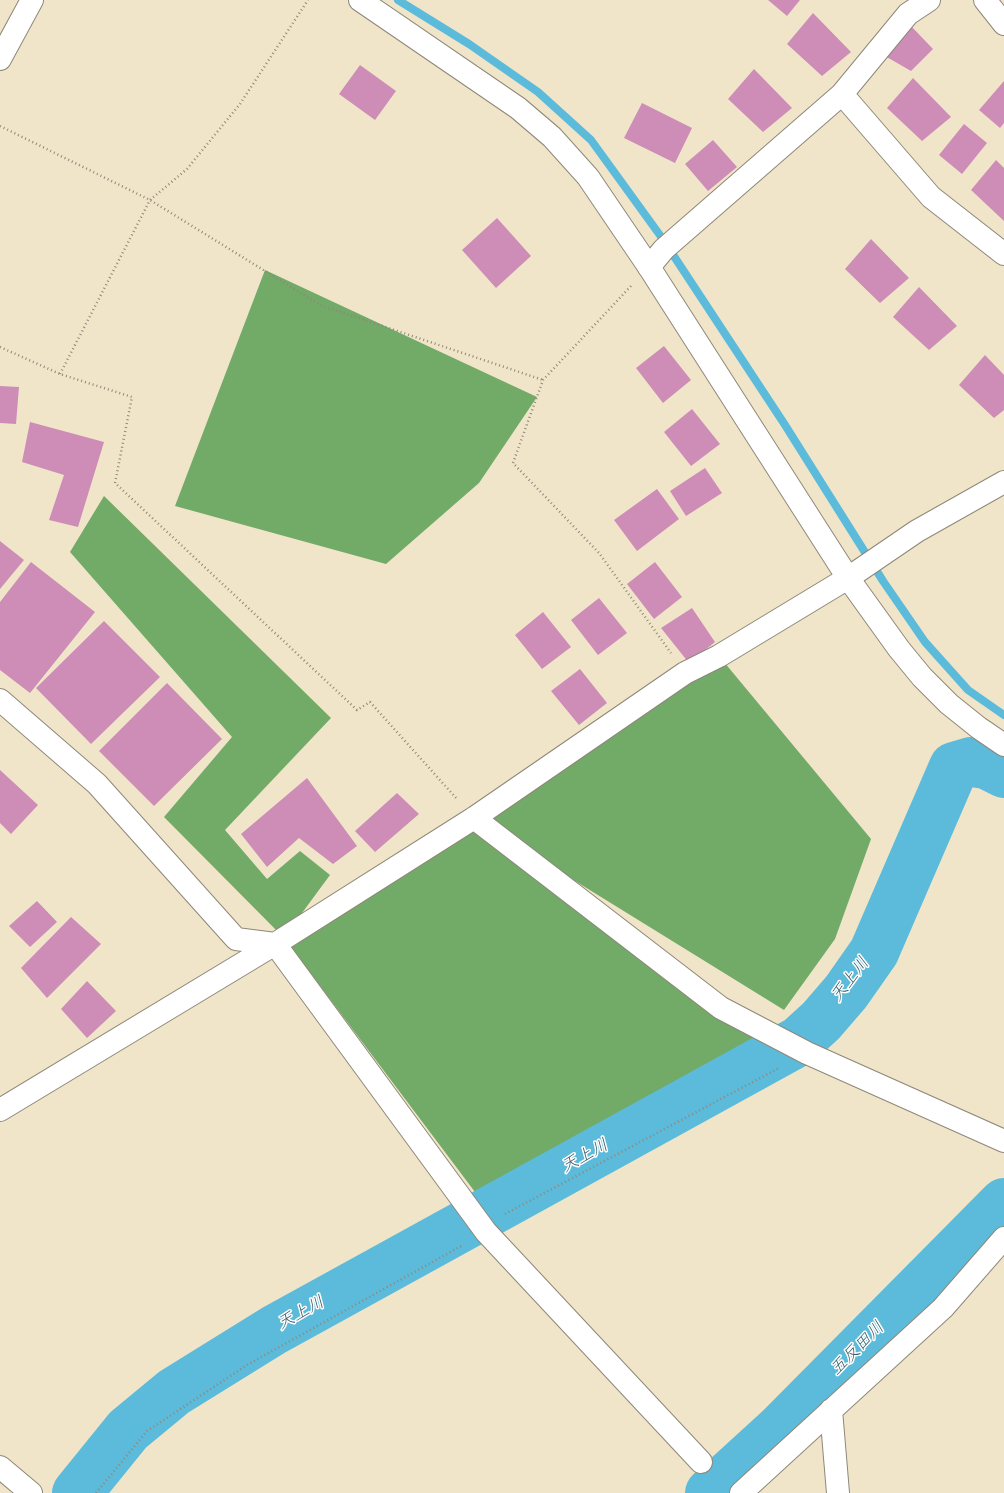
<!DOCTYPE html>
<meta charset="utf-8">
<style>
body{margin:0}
canvas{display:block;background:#f0e5c9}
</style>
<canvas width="1004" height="1493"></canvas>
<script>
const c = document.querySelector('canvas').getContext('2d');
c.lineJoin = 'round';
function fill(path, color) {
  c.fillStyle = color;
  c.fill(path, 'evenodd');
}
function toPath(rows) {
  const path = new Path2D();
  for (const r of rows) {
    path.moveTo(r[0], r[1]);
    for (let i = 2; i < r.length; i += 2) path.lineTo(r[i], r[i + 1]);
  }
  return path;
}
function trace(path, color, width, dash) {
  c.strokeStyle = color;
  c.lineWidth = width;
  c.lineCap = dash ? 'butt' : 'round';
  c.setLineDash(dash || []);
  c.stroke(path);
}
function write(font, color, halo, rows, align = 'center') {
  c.font = font + ' Dekko,"Klee One",sans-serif';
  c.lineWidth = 3;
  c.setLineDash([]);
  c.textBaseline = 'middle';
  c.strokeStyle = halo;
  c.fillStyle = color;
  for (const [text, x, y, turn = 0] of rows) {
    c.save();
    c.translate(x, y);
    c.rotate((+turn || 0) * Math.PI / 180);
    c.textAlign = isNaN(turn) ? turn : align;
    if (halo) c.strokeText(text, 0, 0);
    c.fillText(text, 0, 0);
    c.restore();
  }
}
fill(toPath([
 [265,270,537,397,479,483,386,564,175,506],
 [104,496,331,718,225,830,267,879,300,851,330,875,285,936,719,656,871,839,835,939,784,1010,478,821,761,1041,478,1196,284,938,164,817,232,737,70,552]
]), '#72aa68');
trace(toPath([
 [398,0,469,44,538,92,591,140,662,238,785,425,883,581,925,642,968,690,1004,715]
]), '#5cbbda', 8);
trace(toPath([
 [77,1493,128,1430,174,1392,274,1330,799,1041,821,1021,846,992,874,952,954,767,971,762,986,764,1004,773],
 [710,1493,779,1430,1004,1203]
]), '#5cbbda', 50);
fill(toPath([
 [768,0,800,0,787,16],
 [813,13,851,52,822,76,787,44],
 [911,26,933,49,911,71,885,56],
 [360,65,396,91,375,120,339,94],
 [754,69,792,108,763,132,728,99],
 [913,78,951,117,922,141,887,108],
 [1004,81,1004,123,1000,128,979,110],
 [642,103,692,128,675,163,624,138],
 [964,124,987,143,962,174,939,155],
 [713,140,737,167,708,191,685,164],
 [996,160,1004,168,1004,221,971,190],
 [497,218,531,256,496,288,462,250],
 [871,239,909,278,880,303,845,269],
 [919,287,957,326,929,350,893,317],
 [664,346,691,380,663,403,636,368],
 [985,355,1004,375,1004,410,994,418,959,385],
 [0,386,19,387,16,424,0,423],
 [692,409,720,444,691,466,664,432],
 [30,422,104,442,78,527,49,520,64,475,22,462],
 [705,468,722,493,686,516,670,491],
 [657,489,679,519,637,551,614,520],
 [0,541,24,560,0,589],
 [31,562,95,612,30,693,0,670,0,602],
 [655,562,682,597,654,619,627,584],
 [599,598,627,633,598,655,571,620],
 [692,608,715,642,689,663,661,628],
 [543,612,571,647,542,669,515,635],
 [104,621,160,677,91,744,36,688],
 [580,669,607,703,579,725,551,691],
 [167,683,222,739,154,806,99,751],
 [0,770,38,805,11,834,0,823],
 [307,778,357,846,333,864,299,838,267,867,241,834],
 [397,793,419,814,375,852,355,831],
 [37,901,57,922,30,947,9,926],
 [71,917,101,944,47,998,21,968],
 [87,981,116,1011,87,1038,61,1009]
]), '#cd8db7');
const minor = toPath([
 [985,0,1004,24],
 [842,94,931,197,1004,254],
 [649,267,664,249,842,94,908,14,929,0],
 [0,700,97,784,236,939,275,944,486,1232,701,1462],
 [474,818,721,1008,807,1053,1004,1141],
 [0,1110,275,944,474,818,685,673,719,656,848,578,917,531,1004,482],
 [831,1410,838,1493],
 [0,1467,31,1493],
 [741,1493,943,1308,1004,1238]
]);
const tertiary = toPath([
 [360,0,518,108,552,137,588,177,649,267,848,578,899,649,922,677,949,704,979,728,1004,745],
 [0,59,32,0]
]);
trace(minor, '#8e887a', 24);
trace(tertiary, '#8e887a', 24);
trace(toPath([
 [0,126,150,200,320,305,543,380],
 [631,286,543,380,513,463,599,553,671,653],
 [0,347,60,374,132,397,115,483,357,710,370,702,457,799],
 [60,374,150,200,187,169,240,104,308,0],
 [505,1214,779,1068],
 [96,1493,147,1431,247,1365,463,1245]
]), '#8e887a', 2.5, [1, 3]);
trace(minor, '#fff', 22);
trace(tertiary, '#fff', 22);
write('italic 17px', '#3c5d68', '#fff', [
 ["天上川",852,981,-52],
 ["天上川",586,1158,-29],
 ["天上川",302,1315,-29],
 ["五反田川",859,1350,-45]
]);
</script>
